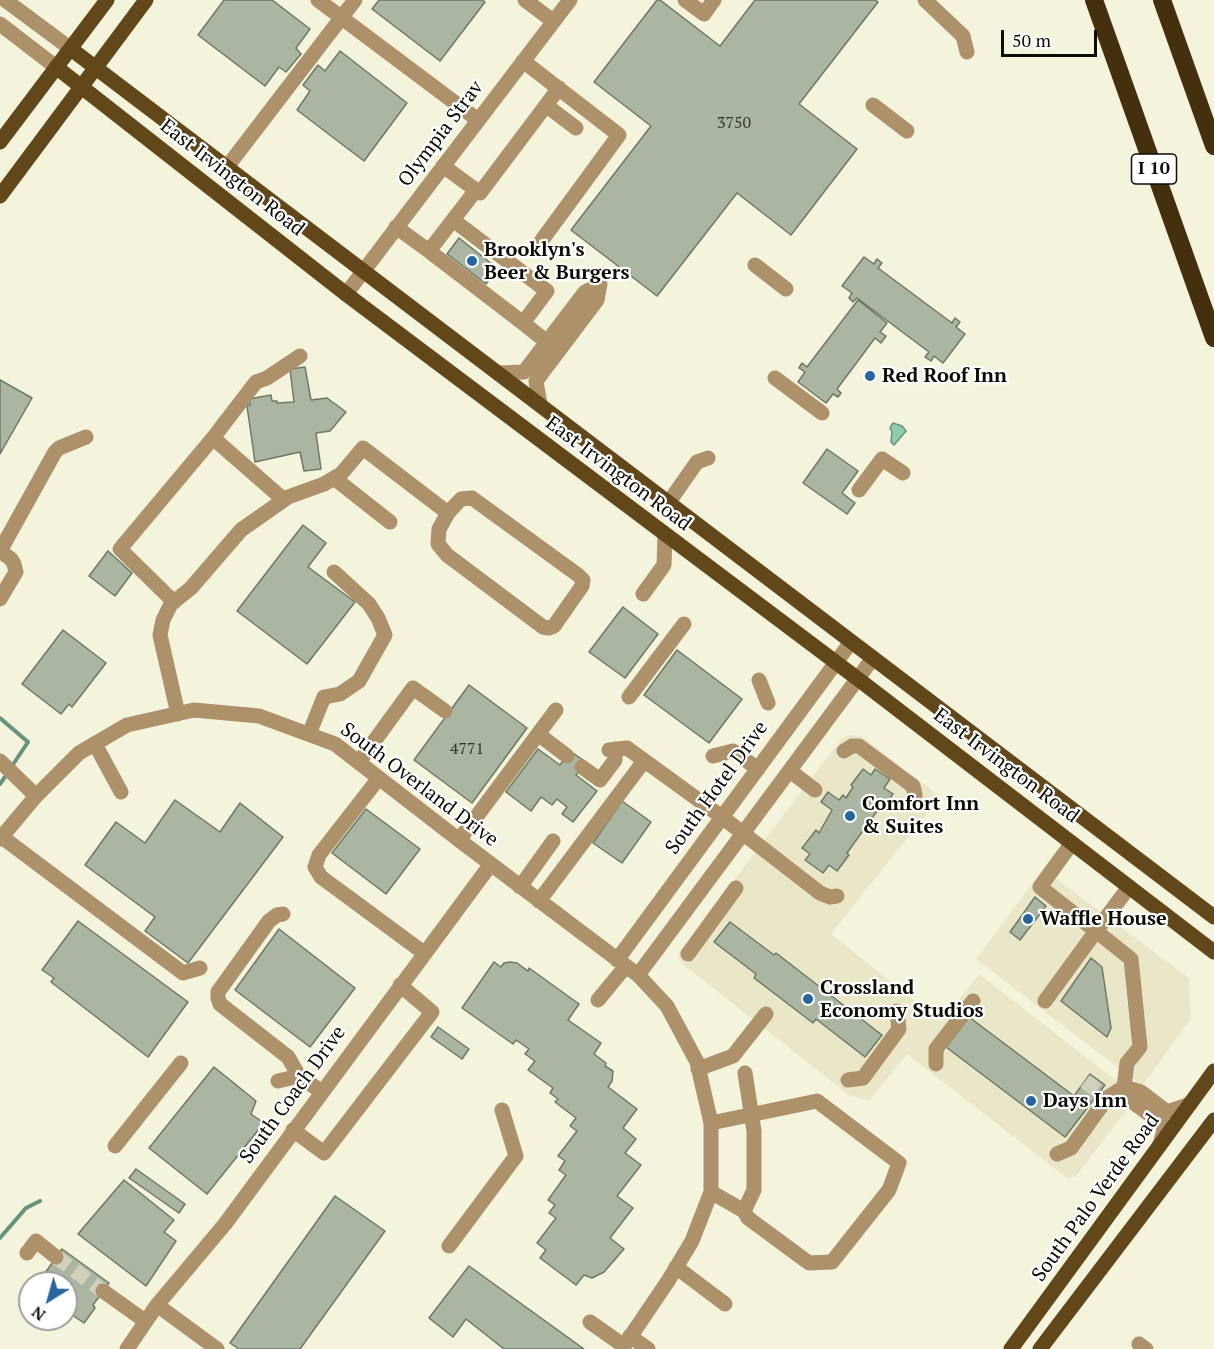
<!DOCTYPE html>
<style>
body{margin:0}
#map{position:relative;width:1214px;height:1349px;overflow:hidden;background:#f4f3db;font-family:"PT Serif",serif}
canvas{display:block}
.north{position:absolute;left:18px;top:1271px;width:60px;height:60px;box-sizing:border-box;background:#fff;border:2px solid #9e9e9b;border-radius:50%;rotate:217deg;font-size:16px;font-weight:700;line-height:24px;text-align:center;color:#0d0c05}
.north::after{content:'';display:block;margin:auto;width:21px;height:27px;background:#26669c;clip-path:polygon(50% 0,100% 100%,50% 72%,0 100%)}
.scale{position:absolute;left:1001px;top:30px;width:96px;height:27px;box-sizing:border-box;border:3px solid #0d0c05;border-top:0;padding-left:8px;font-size:18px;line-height:21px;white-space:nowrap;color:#0d0c05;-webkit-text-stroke:4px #fff;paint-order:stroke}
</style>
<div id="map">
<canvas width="1214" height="1349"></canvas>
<div class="north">N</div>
<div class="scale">50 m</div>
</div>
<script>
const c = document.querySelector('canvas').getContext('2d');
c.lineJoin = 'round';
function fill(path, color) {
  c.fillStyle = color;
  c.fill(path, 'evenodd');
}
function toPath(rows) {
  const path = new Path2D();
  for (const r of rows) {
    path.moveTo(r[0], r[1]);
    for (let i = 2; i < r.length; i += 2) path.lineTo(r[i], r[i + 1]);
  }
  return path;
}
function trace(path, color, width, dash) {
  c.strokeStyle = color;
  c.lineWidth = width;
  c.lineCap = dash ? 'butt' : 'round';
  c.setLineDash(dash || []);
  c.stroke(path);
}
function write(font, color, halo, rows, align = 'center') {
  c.font = font + ' "PT Serif",serif';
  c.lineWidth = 4.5;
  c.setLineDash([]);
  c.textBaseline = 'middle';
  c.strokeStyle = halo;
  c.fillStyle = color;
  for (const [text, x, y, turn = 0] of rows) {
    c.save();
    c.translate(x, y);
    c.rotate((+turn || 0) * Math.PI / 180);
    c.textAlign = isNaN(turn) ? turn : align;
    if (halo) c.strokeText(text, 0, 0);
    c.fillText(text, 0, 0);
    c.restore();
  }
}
fill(toPath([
 [850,735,861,736,940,797,831,934,941,1022,979,974,1137,1097,1075,1177,1067,1178,907,1054,869,1101,849,1095,680,962,678,954,841,739],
 [1043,869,1189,978,1191,1019,1142,1086,976,959]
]), '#e9e7c8');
const water = toPath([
 [893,423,902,426,906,431,894,445,891,442,892,432,890,428,893,423]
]);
fill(water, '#8eccad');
trace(water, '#67927b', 1.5);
trace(toPath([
 [0,718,28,742,12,766],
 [0,784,7,774],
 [0,1238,26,1208,40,1201]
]), '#67927b', 4);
const building = toPath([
 [224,0,272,0,310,29,296,48,301,54,286,72,279,67,265,86,198,35,224,0],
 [379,0,482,0,485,2,440,61,372,9,379,0],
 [657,0,660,0,720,46,755,0,875,0,878,2,799,104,857,149,791,235,737,193,657,296,571,230,651,126,594,82,657,0],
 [340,51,407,103,364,161,297,110,310,91,303,85,318,65,325,71,340,51],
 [459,238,497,268,486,284,447,254,459,238],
 [864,257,874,264,877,259,882,263,878,268,952,323,955,318,960,322,956,327,965,334,943,363,934,356,931,361,925,357,929,352,857,298,853,302,849,298,852,293,842,286,864,257],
 [858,300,887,323,880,332,886,336,881,343,875,338,837,389,841,393,838,397,833,394,826,403,798,382,805,372,799,368,802,363,807,367,858,300],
 [305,367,311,400,327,398,346,412,330,431,316,433,321,469,304,471,300,452,255,462,247,406,250,405,249,399,271,395,272,401,277,401,277,403,294,402,290,369,305,367],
 [0,380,32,398,0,454,0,380],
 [827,449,858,471,842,493,855,503,847,514,803,483,827,449],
 [303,525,326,543,308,567,355,602,307,664,237,611,303,525],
 [108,551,132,573,115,596,89,576,108,551],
 [623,607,658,634,625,678,589,652,623,607],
 [63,630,106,663,72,707,69,704,61,714,22,684,63,630],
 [677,650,742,699,709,743,644,695,677,650],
 [469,685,527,728,472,803,414,760,469,685],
 [538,749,560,765,570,751,586,762,576,775,597,791,573,822,562,814,567,807,557,799,552,805,541,797,531,811,506,792,538,749],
 [863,769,871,775,875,769,890,779,884,788,893,794,882,809,880,807,847,853,849,855,837,871,829,865,823,873,805,860,810,854,802,848,816,830,819,833,832,810,821,802,828,792,839,800,843,795,846,798,853,787,851,785,863,769],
 [175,800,220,832,240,803,283,837,188,963,145,931,155,917,85,865,116,822,145,843,175,800],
 [622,801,651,822,622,863,593,843,622,801],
 [366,809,420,849,386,894,332,853,366,809],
 [1035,897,1046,906,1020,940,1010,932,1035,897],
 [78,921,188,1002,148,1057,51,982,54,978,42,970,78,921],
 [730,922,774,955,776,953,882,1035,865,1057,816,1019,813,1023,754,978,756,974,714,942,730,922],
 [279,929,355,988,310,1047,235,990,279,929],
 [1091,958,1102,967,1111,1028,1107,1037,1061,1001,1091,958],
 [494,962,501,967,504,963,510,962,517,963,528,971,529,968,579,1004,568,1020,601,1043,594,1054,606,1063,605,1066,613,1071,612,1081,608,1087,637,1109,623,1128,636,1139,625,1153,641,1165,617,1196,633,1208,610,1238,624,1249,604,1272,592,1278,584,1275,576,1285,540,1258,546,1250,537,1243,556,1218,549,1213,555,1205,548,1200,566,1175,559,1170,565,1161,558,1156,577,1131,570,1126,576,1118,555,1102,558,1099,550,1093,553,1088,528,1070,535,1061,525,1054,529,1049,516,1040,513,1044,462,1008,494,962],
 [969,1017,1074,1096,1090,1074,1105,1085,1065,1137,946,1047,969,1017],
 [438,1027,469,1049,462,1059,431,1037,438,1027],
 [214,1067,256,1101,251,1114,264,1123,207,1194,149,1148,214,1067],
 [136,1169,185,1204,179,1213,129,1178,136,1169],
 [124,1180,174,1220,164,1232,176,1241,146,1286,78,1234,124,1180],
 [335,1196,385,1231,300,1349,239,1349,230,1343,335,1196],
 [62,1249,109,1283,93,1305,95,1308,84,1323,66,1311,66,1283,38,1283,62,1249],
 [469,1266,584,1349,504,1349,466,1319,453,1337,429,1318,469,1266]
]);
fill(building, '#aab6a2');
trace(building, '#6d7966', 1.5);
trace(toPath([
 [1085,1081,1099,1092],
 [56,1257,103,1291]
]), '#d1d0bb', 15, [15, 8]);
trace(toPath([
 [5,0,71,49],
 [318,0,478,120],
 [525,0,553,21],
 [685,0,704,14,714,0],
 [925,0,963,36,967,52],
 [0,24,56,67],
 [523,61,619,135,542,240],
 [873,105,907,131],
 [547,106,576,128],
 [443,166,480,193,559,88],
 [227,167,355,0],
 [396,227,429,251,476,190],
 [429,251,523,323,547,291,453,220],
 [755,265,786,289],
 [346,294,570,0],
 [523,323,547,342],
 [499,373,524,372,585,292,600,284,597,300,536,381,540,404],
 [775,378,822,413],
 [334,478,390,522],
 [859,490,882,459,903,473],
 [284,500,213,438,256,382,267,378,300,356],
 [669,502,697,462,708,458],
 [0,551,55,452,59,448,86,437],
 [0,551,11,559,14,564,16,572,0,599],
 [643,594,664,565,665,536],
 [174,602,120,549,213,438],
 [759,680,768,703],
 [629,697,684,624],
 [178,714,160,635,163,620,171,604,191,588,241,530,288,497,324,484,341,474,363,448,448,513,439,529,438,544,447,555,543,627,549,628,554,626,582,586,583,580,578,575,472,498,461,499,448,513],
 [309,734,324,697,340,694,359,681,385,635,378,618,369,604,334,572],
 [538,734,567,756],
 [95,744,121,792],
 [609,750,627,748,722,817,820,893,830,897,837,896],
 [844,751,852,746,859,746,913,786,915,795],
 [713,756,733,751,758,769],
 [0,761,36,796],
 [359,762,413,688,445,711],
 [582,767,600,780,615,760,615,749],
 [790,771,815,790],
 [379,778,319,855,315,867,321,877,424,953],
 [2,837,183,973,200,968],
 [0,839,36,796,79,753,127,725,194,710,259,716,335,744,459,840,638,975,667,1006,697,1062,711,1123,711,1192,692,1241,668,1281,622,1349],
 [459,840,556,710],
 [520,887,553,841],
 [1129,887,1096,931,1131,959,1140,1047,1127,1063,1124,1087,1134,1103,1165,1126,1160,1145],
 [539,901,644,761],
 [283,914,277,915,269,921,218,992,218,998,220,1004,288,1057,299,1076,322,1092],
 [688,954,736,888],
 [617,960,851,642],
 [638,975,873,658],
 [598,1000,626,966],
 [1045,1001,1096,931,1040,887,1072,843],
 [936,1064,936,1049,973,1001],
 [698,1069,733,1056,766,1014],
 [848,1080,863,1078,899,1029,897,1011],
 [278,1081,299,1076],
 [1124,1087,1141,1092,1167,1112,1190,1104],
 [711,1123,817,1101,899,1163,889,1190,832,1262,809,1263,748,1218,744,1211],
 [293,1130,324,1153,432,1012,400,985],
 [115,1146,181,1063],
 [1057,1154,1071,1148,1107,1098,1124,1087],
 [711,1192,744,1211,754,1190,754,1131,745,1073],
 [449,1246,516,1156,502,1110],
 [27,1253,36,1241,56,1257],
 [676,1267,725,1304],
 [103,1291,145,1321],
 [157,1305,217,1349],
 [590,1322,624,1346],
 [630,1336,648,1349],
 [1139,1344,1146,1349],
 [127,1349,157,1305,225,1224,491,864]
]), '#ac916b', 15);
trace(toPath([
 [71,49,1214,917],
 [56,67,346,294,858,679,1214,952],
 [0,142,107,0],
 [0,196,146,0],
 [1011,1349,1214,1071],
 [1040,1349,1214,1120]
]), '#62471b', 15);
trace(toPath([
 [1094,0,1214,338],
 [1162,0,1214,146]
]), '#442f0f', 18);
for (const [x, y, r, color] of [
 [472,261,6,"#26669c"],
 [870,376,6,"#26669c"],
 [850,816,6,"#26669c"],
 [1028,919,6,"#26669c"],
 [808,999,6,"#26669c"],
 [1031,1101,6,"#26669c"]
]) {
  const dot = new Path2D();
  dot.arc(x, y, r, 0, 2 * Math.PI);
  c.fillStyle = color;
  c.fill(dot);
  trace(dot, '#fff', 2);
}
write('16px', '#34362c', null, [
 ["3750",734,123],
 ["4771",467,749]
]);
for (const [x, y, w] of [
 [1154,169,45]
]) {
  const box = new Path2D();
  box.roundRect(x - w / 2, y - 15, w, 30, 4.5);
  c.fillStyle = '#fff';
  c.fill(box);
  trace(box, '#0d0c05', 1.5);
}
write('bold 18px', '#0d0c05', null, [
 ["I 10",1154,169]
]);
write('20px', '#0d0c05', '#fff', [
 ["Olympia Strav",441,134,-53],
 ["East Irvington Road",232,178,38],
 ["East Irvington Road",618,474,37],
 ["East Irvington Road",1006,766,37],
 ["South Overland Drive",419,785,37],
 ["South Hotel Drive",717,788,-54],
 ["South Coach Drive",293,1095,-54],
 ["South Palo Verde Road",1096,1198,-54]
]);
write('bold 20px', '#0d0c05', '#fff', [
 ["Brooklyn's",484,250],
 ["Beer & Burgers",484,273],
 ["Red Roof Inn",882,376],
 ["Comfort Inn",862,804],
 ["& Suites",862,827],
 ["Waffle House",1040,919],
 ["Crossland",820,988],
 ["Economy Studios",820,1011],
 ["Days Inn",1043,1101]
], 'left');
</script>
